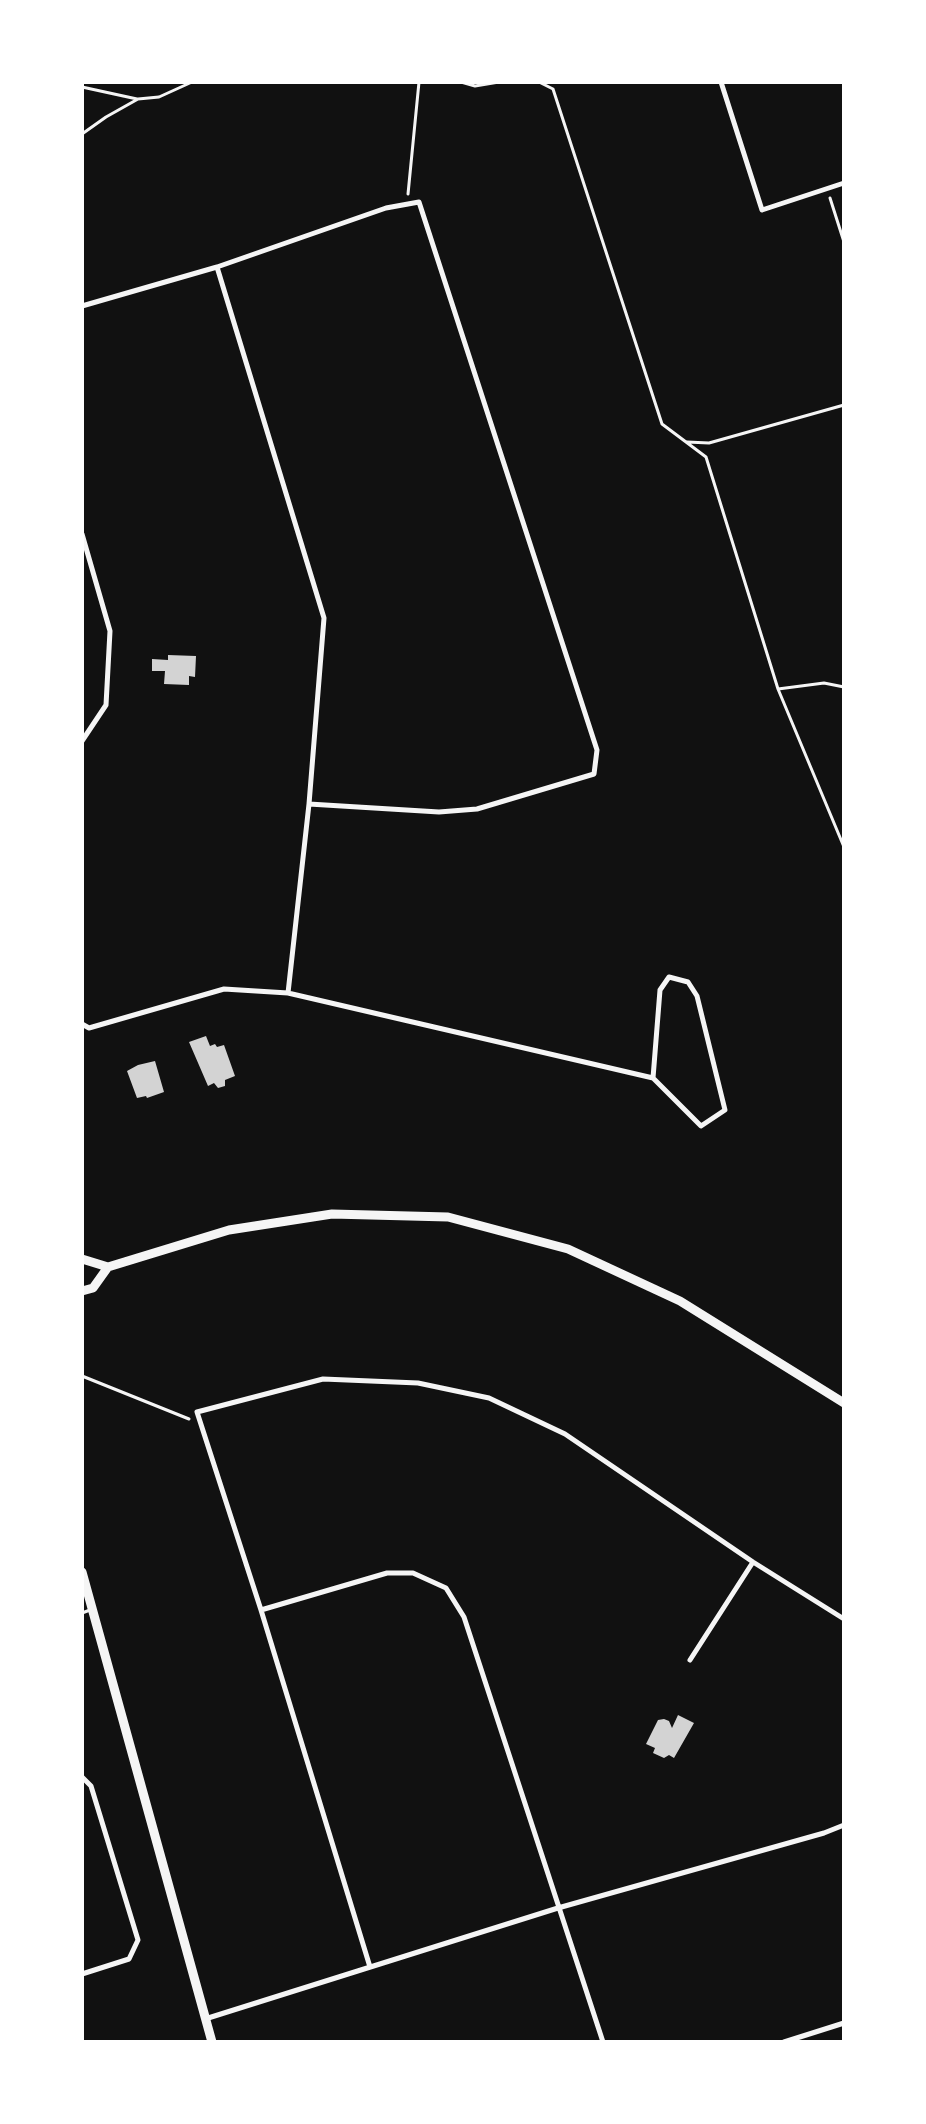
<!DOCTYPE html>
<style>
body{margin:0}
#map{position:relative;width:926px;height:2124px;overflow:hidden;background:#111;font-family:Montserrat,sans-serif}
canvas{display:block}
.frame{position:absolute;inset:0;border:84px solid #fff;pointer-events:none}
</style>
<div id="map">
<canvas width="926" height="2124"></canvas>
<div class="frame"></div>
</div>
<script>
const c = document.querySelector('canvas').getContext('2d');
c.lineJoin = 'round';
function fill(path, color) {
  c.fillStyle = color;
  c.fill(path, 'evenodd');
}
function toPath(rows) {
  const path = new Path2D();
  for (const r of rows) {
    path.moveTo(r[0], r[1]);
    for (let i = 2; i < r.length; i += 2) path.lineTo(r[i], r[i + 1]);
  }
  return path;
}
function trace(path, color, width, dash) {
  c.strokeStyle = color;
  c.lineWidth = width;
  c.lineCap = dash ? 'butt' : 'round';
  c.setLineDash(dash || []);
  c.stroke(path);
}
fill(toPath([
 [168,655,196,656,195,677,189,676,189,685,164,684,165,671,152,671,152,659,168,660],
 [206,1036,210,1046,215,1044,217,1047,224,1045,235,1076,225,1080,225,1086,218,1088,214,1083,208,1086,189,1042],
 [155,1061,164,1092,147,1098,146,1096,137,1098,127,1071,138,1065],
 [678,1715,694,1723,674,1758,669,1755,664,1758,653,1753,655,1748,646,1744,658,1720,664,1719,669,1721,672,1728]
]), '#d3d3d3');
trace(toPath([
 [461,82,475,86,499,82],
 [539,82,553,89,662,424,706,457,778,689,844,847],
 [82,87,137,99],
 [82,134,106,117,138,99,159,97,192,82],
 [408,194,419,82],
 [830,198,844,242],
 [687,442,709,443,844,405],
 [778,689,824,683,844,687],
 [82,1376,189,1419]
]), '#f5f5f5', 3);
trace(toPath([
 [82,1613,90,1610]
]), '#f5f5f5', 3);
trace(toPath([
 [721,82,762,210,844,183],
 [217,267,324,618,309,804,288,993],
 [82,306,217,267,386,208,419,202,597,750,594,774,477,809,439,812,309,804],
 [82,534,110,631,106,705,82,741],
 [82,1024,89,1028,224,989,288,993,653,1078,701,1126,725,1110,697,996,688,982,669,977,660,990,653,1078],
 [261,1610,387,1573,413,1573,446,1588,464,1617,603,2042],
 [690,1660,753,1562],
 [82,1777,91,1786,138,1940,129,1959,82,1974],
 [370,1967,261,1610,197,1412,323,1379,418,1383,489,1398,565,1434,753,1562,844,1619],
 [205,2019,558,1908,824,1833,844,1825],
 [784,2042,844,2023]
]), '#f5f5f5', 5);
trace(toPath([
 [82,1259,108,1267,229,1230,332,1214,448,1217,568,1249,680,1301,844,1403],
 [82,1291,93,1288,108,1267],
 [82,1572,212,2042]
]), '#f5f5f5', 9);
</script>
